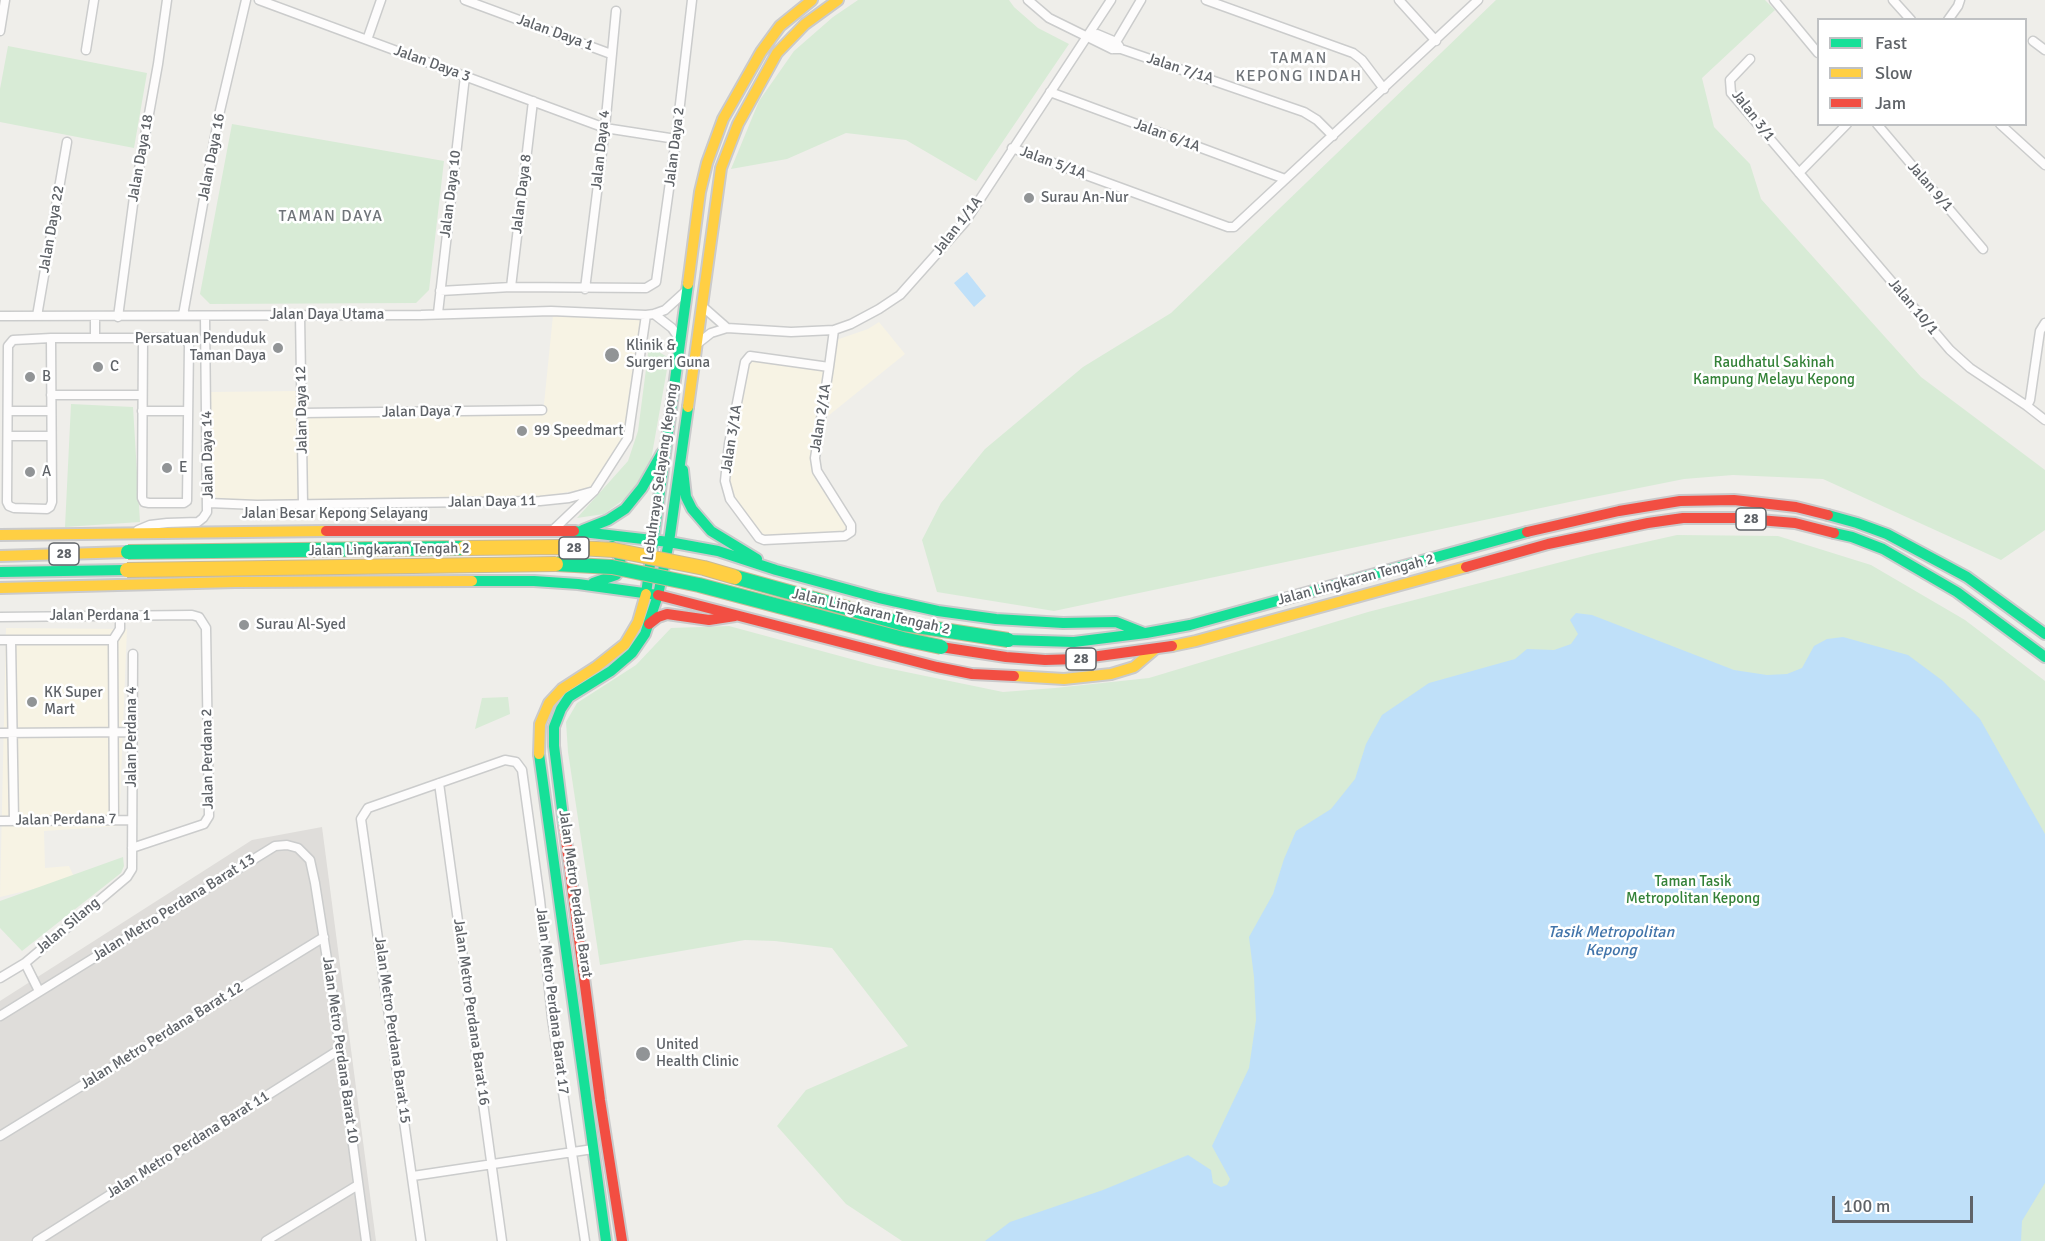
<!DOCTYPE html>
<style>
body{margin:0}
#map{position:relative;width:2045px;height:1241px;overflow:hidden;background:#efeeea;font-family:Signika,sans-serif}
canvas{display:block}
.legend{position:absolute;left:1817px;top:18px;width:210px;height:108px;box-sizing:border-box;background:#fff;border:2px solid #bfc1c3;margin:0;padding:8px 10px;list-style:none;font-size:18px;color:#5f6368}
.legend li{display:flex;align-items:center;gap:12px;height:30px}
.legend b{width:30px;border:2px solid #bfc1c3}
.scale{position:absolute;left:1832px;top:1196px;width:141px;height:27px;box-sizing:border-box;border:3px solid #5f6368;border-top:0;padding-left:8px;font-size:18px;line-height:21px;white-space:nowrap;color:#5f6368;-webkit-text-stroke:4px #fff;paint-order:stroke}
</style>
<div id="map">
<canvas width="2045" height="1241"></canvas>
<ul class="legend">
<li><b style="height:8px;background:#16e098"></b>Fast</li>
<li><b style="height:8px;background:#ffcf43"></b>Slow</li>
<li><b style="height:8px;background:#f24e42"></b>Jam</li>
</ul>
<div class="scale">100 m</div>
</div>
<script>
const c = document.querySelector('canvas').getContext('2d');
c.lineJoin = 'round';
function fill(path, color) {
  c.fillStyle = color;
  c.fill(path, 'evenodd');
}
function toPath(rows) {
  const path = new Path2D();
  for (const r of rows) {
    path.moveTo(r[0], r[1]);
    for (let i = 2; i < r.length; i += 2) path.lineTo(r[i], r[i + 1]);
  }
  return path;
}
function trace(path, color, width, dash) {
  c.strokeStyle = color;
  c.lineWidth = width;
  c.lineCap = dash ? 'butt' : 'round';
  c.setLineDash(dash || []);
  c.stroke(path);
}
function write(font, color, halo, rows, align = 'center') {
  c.font = font + ' Signika,sans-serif';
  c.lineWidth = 5;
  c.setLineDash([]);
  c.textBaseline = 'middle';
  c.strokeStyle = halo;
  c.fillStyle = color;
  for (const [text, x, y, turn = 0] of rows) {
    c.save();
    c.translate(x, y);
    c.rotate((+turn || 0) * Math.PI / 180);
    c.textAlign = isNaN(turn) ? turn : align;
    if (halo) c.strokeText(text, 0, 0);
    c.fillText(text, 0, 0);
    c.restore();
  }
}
fill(toPath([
 [553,315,642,319,626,436,592,487,543,497,307,501,212,500,211,392,297,391,299,417,543,414],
 [879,322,905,354,828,416,836,340,868,329],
 [751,359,825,370,811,461,813,472,848,525,848,530,845,532,765,537,762,535,733,497,728,480,733,440,749,360],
 [6,628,127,629,119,826,44,831,45,868,69,866,75,879,0,897]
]), '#f7f3e4');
fill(toPath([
 [322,827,376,1241,0,1241,0,1001,252,840]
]), '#dfddda');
fill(toPath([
 [858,0,1009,0,1014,7,1038,28,1069,44,976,181,906,140,846,133,787,159,731,169,759,101,794,51,833,17],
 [1496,0,1765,0,1775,10,1702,78,1714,127,1750,164,1761,199,1921,377,2045,470,2045,530,2001,560,1823,479,1733,475,1684,479,1574,501,1054,611,937,592,922,540,941,503,985,449,1083,367,1171,313],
 [8,46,147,73,134,148,0,122,0,89],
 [232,124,444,161,429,290,416,303,210,304,200,294],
 [649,346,669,358,651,460,630,495,604,514,577,518,628,461,638,431],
 [71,404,133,407,140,522,65,527],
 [1677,535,1778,536,1871,565,1965,620,2045,681,2045,1241,902,1241,846,1204,777,1126,806,1090,908,1046,832,948,775,941,745,940,600,965,568,752,566,722,577,703,636,665,671,628,729,626,877,666,1003,692,1055,688,1149,678,1368,612,1592,554],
 [508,697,510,714,475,729,482,698],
 [123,857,124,866,121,873,22,951,0,928,0,901]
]), '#d8ebd6');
fill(toPath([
 [967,272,986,296,974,307,954,283],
 [1576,613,1592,615,1734,670,1767,675,1787,674,1802,668,1814,646,1827,639,1843,637,1908,655,1943,681,1980,719,2045,834,2045,1183,2022,1221,2021,1241,985,1241,1010,1222,1103,1190,1188,1155,1211,1170,1213,1183,1221,1187,1227,1185,1230,1179,1212,1146,1249,1068,1256,1020,1254,977,1249,937,1273,894,1284,859,1296,831,1331,809,1355,779,1366,744,1382,715,1429,683,1515,659,1527,649,1554,650,1571,644,1578,634,1570,620]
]), '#bfe0f9');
const street = toPath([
 [259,0,605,128,676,139],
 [465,0,611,54],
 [1028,0,1049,18,1112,49,1121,49,1304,112,1317,120,1333,136],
 [1206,0,1353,53,1362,60,1384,89],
 [1399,0,1436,41],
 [1774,0,1818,53],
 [1893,0,1911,20],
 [1948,20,1958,6,1960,0],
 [0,31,5,0],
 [1087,37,1097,34,1116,42,1119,46],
 [367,40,381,0],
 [2033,41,2045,50],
 [1112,49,1141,0],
 [86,50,94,0],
 [1750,59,1730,80,1731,93,1950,350,1970,368,2027,406,2045,420],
 [1050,92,1285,179],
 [1877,124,1983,249],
 [2000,124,2045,165],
 [1012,148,1228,227,1234,227,1478,0],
 [1799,173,1847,124],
 [511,287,533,101],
 [585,289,605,128,616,11],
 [440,291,511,287,646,288,656,282,676,139,692,0],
 [702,306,727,328],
 [438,313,465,76],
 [654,314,672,328,681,341],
 [183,315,219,115,246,0],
 [300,315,303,504],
 [0,316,421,315,551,311,646,315,654,314,665,310,687,290],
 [37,316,67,142],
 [118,317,134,197,158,64,167,0],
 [51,338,52,502,50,507,47,509,14,508,9,506,7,502,8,346,13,340,51,338,181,338,185,340,189,344,187,501,184,503,149,503,144,502,142,498,143,338],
 [95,338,95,317],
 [697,344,711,333,727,328,791,332,834,330,851,324,879,309,900,295,965,222,1111,0],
 [829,367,750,356,745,362,729,444,725,481,730,499,759,538,764,540,845,536,851,532,851,525,817,471,815,458,829,367,834,330],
 [51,395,142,395],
 [2027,406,2030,400,2040,331,2045,323],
 [8,411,51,411],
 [142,411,188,411],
 [302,413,542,410],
 [8,436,51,436],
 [209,503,257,505,540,501,569,498,594,491],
 [138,530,150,525,167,523,198,522,203,518,207,512,205,316],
 [553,530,594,491,628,438,646,315],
 [0,617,192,615,199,617,206,628,209,816,204,824,132,848],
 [0,640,113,640],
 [11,640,14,821],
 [0,733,133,732],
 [439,783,502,1241],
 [114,820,113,640,120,629,120,616],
 [0,821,132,820],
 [25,963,39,991],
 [0,978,25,963,127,877,132,869,133,654],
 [0,1016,275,846,287,845,298,848,310,860,315,883,333,997,366,1241],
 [0,1136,324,937],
 [413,1176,593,1149],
 [37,1241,339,1050],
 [266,1241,358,1185],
 [421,1241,361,819,368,808,505,760,516,762,522,770,540,900,552,1018,585,1241]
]);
const fast = toPath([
 [683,470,686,497,692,509,711,531,757,559],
 [1828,515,1857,523,1887,534,1967,577,2045,634],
 [583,530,608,520,625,509,642,488,662,453],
 [574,531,669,542],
 [1834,533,1852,537,1883,549,1957,592,2045,657],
 [669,542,718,551,776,570,879,598,938,611,996,619,1063,623,1116,622,1144,633],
 [0,572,127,570],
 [472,581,534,581,578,584,658,595,669,542,688,407],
 [593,583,616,575,621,567,620,558,612,546],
 [646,594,688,284],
 [1008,640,1074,642,1146,633,1190,625,1527,532],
 [539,754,606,1241],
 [564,825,554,746,554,727,561,709,569,697,611,671,632,653,645,634,658,595]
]);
const slow = toPath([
 [688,284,700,192,707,163,723,119,761,52,780,26,812,0],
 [688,407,721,168,738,124,777,53,805,24,838,0],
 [0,535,326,531],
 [0,556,128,552],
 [0,588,235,582,472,581],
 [1172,646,1196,641,1466,567],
 [1014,676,1064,679,1111,674,1134,667,1154,650],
 [539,754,540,724,549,703,562,689,596,667,625,644,638,622,646,594]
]);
const jam = toPath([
 [326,531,574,531],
 [1527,532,1619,511,1680,501,1734,500,1796,507,1828,515],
 [1466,567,1548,544,1648,523,1683,518,1735,518,1795,523,1834,533],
 [658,595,937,667,972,674,1014,676],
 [649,624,658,617,667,614,709,620,735,616],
 [941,647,1006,657,1045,660,1077,659,1172,646],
 [564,825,600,1100,622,1241]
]);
trace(street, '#cbcccc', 11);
trace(fast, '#cacacb', 14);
trace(slow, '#cacacb', 14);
trace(jam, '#cacacb', 14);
trace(street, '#fdfcfc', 8);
trace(fast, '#16e098', 10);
trace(slow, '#ffcf43', 10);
trace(jam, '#f24e42', 10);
const fastBridge = toPath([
 [128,552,464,548],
 [556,564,612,567,699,585,903,639,941,647],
 [735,577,904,624,1008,640]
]);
const slowBridge = toPath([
 [464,548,561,547,614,550,704,568,735,577],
 [127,570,556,564]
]);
trace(fastBridge, '#c8b996', 16, []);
trace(slowBridge, '#c8b996', 16, []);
trace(fastBridge, '#16e098', 14);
trace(slowBridge, '#ffcf43', 14);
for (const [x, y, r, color] of [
 [1029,198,6,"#919496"],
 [278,348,6,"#919496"],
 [612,355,8,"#919496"],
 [98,367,6,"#919496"],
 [30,377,6,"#919496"],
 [522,431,6,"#919496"],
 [167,468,6,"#919496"],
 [30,472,6,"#919496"],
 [244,625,6,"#919496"],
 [32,702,6,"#919496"],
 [643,1054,8,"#919496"]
]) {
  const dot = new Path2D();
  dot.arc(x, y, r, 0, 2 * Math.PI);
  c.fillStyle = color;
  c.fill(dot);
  trace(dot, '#fff', 2);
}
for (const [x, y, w] of [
 [1751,519,30],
 [574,548,30],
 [64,554,30],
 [1081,659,30]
]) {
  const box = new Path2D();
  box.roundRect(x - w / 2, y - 11, w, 22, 4.5);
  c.fillStyle = '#fff';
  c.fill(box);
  trace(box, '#5f6368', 1.5);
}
write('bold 14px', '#5f6368', null, [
 ["28",1751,519],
 ["28",574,548],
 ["28",64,554],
 ["28",1081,659]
]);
write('15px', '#5f6368', '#fff', [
 ["Jalan Daya 1",555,33,20],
 ["Jalan Daya 3",432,64,20],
 ["Jalan 7/1A",1180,69,18],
 ["Jalan 3/1",1753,116,52],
 ["Jalan 6/1A",1167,136,20],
 ["Jalan Daya 2",675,147,-83],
 ["Jalan Daya 4",601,150,-84],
 ["Jalan Daya 16",212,157,-79],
 ["Jalan Daya 18",141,158,-80],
 ["Jalan 5/1A",1053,163,20],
 ["Jalan 9/1",1930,187,49],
 ["Jalan Daya 10",451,194,-83],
 ["Jalan Daya 8",522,194,-83],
 ["Jalan 1/1A",958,226,-52],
 ["Jalan Daya 22",52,229,-80],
 ["Jalan 10/1",1913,307,50],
 ["Jalan Daya Utama",327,315],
 ["Jalan Daya 12",302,410,-91],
 ["Jalan Daya 7",422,412,-1],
 ["Jalan 2/1A",821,418,-81],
 ["Jalan 3/1A",732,439,-81],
 ["Jalan Daya 14",208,455,-91],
 ["Lebuhraya Selayang Kepong",661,472,-82],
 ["Jalan Daya 11",492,502,-1],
 ["Jalan Besar Kepong Selayang",335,514],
 ["Jalan Lingkaran Tengah 2",389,550,-1],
 ["Jalan Lingkaran Tengah 2",1356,580,-15],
 ["Jalan Lingkaran Tengah 2",871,612,13],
 ["Jalan Perdana 1",100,616],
 ["Jalan Perdana 4",132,737,-90],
 ["Jalan Perdana 2",208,759,-91],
 ["Jalan Perdana 7",66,820,-1],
 ["Jalan Metro Perdana Barat",575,894,82],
 ["Jalan Metro Perdana Barat 13",174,908,-32],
 ["Jalan Silang",68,926,-40],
 ["Jalan Metro Perdana Barat 17",552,1001,83],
 ["Jalan Metro Perdana Barat 16",471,1012,82],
 ["Jalan Metro Perdana Barat 15",392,1030,82],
 ["Jalan Metro Perdana Barat 12",162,1036,-32],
 ["Jalan Metro Perdana Barat 10",340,1050,82],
 ["Jalan Metro Perdana Barat 11",188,1145,-32]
]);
write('15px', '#5f6368', '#fff', [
 ["Surau An-Nur",1041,198],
 ["Persatuan Penduduk",266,339,"right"],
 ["Taman Daya",266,356,"right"],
 ["Klinik &",626,346],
 ["Surgeri Guna",626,363],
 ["C",110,367],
 ["B",42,377],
 ["99 Speedmart",534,431],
 ["E",179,468],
 ["A",42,472],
 ["Surau Al-Syed",256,625],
 ["KK Super",44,693],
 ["Mart",44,710],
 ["United",656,1045],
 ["Health Clinic",656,1062]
], 'left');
write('15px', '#348238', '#fff', [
 ["Raudhatul Sakinah",1774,363],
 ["Kampung Melayu Kepong",1774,380],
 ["Taman Tasik",1693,882],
 ["Metropolitan Kepong",1693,899]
]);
c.letterSpacing = '1.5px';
write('16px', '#70757a', '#fff', [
 ["TAMAN",1299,59],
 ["KEPONG INDAH",1299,77],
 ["TAMAN DAYA",331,217]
]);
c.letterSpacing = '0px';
write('italic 16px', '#4174aa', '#fff', [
 ["Tasik Metropolitan",1611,933],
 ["Kepong",1611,951]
]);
</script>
